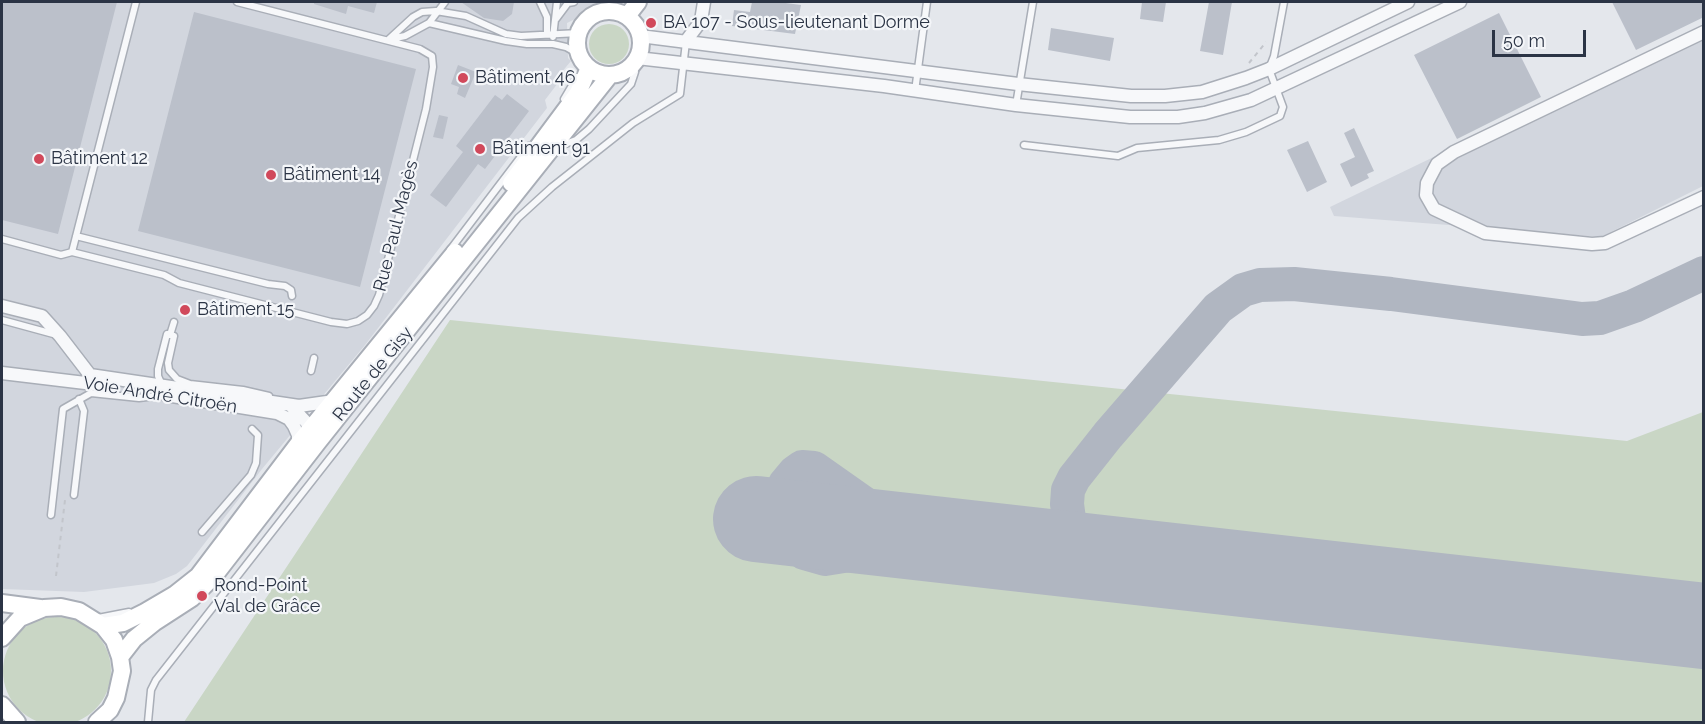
<!DOCTYPE html>
<meta charset="utf-8">
<style>
body{margin:0}
#map{position:relative;width:1705px;height:724px;overflow:hidden;background:#e4e7ec;font-family:Raleway,sans-serif}
canvas{display:block}
.frame{position:absolute;inset:0;border:3px solid #2b3445;pointer-events:none}
.scale{position:absolute;left:1492px;top:30px;width:94px;height:27px;box-sizing:border-box;border:3px solid #2b3445;border-top:0;padding-left:8px;font-size:18px;line-height:21px;white-space:nowrap;color:#2b3445;-webkit-text-stroke:4px #f4f6f9;paint-order:stroke}
</style>
<div id="map">
<canvas width="1705" height="724"></canvas>
<div class="frame"></div>
<div class="scale">50 m</div>
</div>
<script>
const c = document.querySelector('canvas').getContext('2d');
c.lineJoin = 'round';
function fill(path, color) {
  c.fillStyle = color;
  c.fill(path, 'evenodd');
}
function toPath(rows) {
  const path = new Path2D();
  for (const r of rows) {
    if (r.length === 3) {
      path.moveTo(r[0] + r[2], r[1]);
      path.arc(r[0], r[1], r[2], 0, 2 * Math.PI);
      continue;
    }
    path.moveTo(r[0], r[1]);
    for (let i = 2; i < r.length; i += 2) path.lineTo(r[i], r[i + 1]);
  }
  return path;
}
function trace(path, color, width, dash) {
  c.strokeStyle = color;
  c.lineWidth = width;
  c.lineCap = dash ? 'butt' : 'round';
  c.setLineDash(dash || []);
  c.stroke(path);
}
function write(font, color, halo, rows, align = 'center') {
  c.font = font + ' Raleway,sans-serif';
  c.lineWidth = 4.5;
  c.setLineDash([]);
  c.textBaseline = 'middle';
  c.strokeStyle = halo;
  c.fillStyle = color;
  for (const [text, x, y, turn = 0] of rows) {
    c.save();
    c.translate(x, y);
    c.rotate((+turn || 0) * Math.PI / 180);
    c.textAlign = isNaN(turn) ? turn : align;
    if (halo) c.strokeText(text, 0, 0);
    c.fillText(text, 0, 0);
    c.restore();
  }
}
fill(toPath([
 [2,2,623,2,594,6,583,10,575,19,567,23,568,58,571,61,561,73,564,75,545,100,547,108,365,345,262,469,187,566,176,574,154,583,84,592,2,589],
 [1703,27,1703,186,1601,237,1334,216,1330,207]
]), '#d2d6de');
fill(toPath([
 [609,44,20],
 [450,320,1627,441,1703,412,1703,722,184,722],
 [57,671,54]
]), '#c9d6c5');
trace(toPath([
 [874,533,861,548,850,555,825,559,804,553,785,534,778,508,780,494,785,484,795,472,802,467,814,468,912,537],
 [1128,562,1107,555,1088,545,1078,535,1069,519,1067,504,1068,490,1074,478,1108,435,1218,308,1243,290,1260,285,1294,284,1391,294,1582,319,1600,318,1634,306,1704,273]
]), '#b0b6c1', 34);
trace(toPath([
 [756,519,1704,626]
]), '#b0b6c1', 86);
fill(toPath([
 [2,2,117,2,58,234,2,220],
 [314,2,377,2,374,13,348,6,346,14,314,4],
 [461,2,514,2,512,14,503,21,484,18],
 [752,2,778,2,801,5,795,34,732,26,734,10,750,12],
 [1142,2,1166,2,1163,22,1140,19],
 [1209,2,1232,2,1223,55,1200,51],
 [1612,2,1704,2,1704,17,1636,50],
 [194,12,416,69,360,287,138,231],
 [1499,13,1541,97,1457,139,1414,55],
 [1051,28,1114,38,1110,61,1048,50],
 [458,65,476,72,465,98,457,94,459,87,451,84],
 [507,94,529,111,485,169,478,164,446,207,430,195,463,152,456,146,495,95,502,100],
 [439,115,448,117,443,139,433,137],
 [1354,128,1374,171,1367,174,1369,178,1351,187,1340,164,1355,157,1344,133],
 [1308,141,1327,182,1307,192,1287,150]
]), '#bbc0ca');
const lane = toPath([
 [540,2,547,17,547,34],
 [556,19,568,3,574,2],
 [429,23,445,2],
 [553,37,557,2],
 [391,39,405,36,429,23,506,41,527,44,553,44,566,47,580,55],
 [388,40,413,17,422,12,436,11,466,16,506,34,521,36,579,33],
 [915,91,927,2],
 [564,99,577,77],
 [1016,105,1033,2],
 [1024,145,1118,156,1137,148,1219,140,1246,132,1280,116,1283,107,1269,69,1274,56,1284,2],
 [557,147,576,140,589,129,631,84,635,72,633,64],
 [76,236,268,284,285,286,291,290,292,296],
 [2,239,61,255,72,252,164,275,179,283,331,322,347,324,358,321,367,315,374,306,379,295,426,109,433,67,432,56,420,49,237,2],
 [450,250,529,146],
 [72,252,136,2],
 [2,320,57,335],
 [170,335,174,322],
 [174,336,168,363,169,370,177,379,190,384,243,390,269,396],
 [311,371,314,358],
 [162,385,158,376,158,369,167,334],
 [74,495,84,411,79,399],
 [51,515,63,409,91,393,139,398,163,395],
 [202,532,251,475,256,463,258,435,252,429],
 [98,618,129,612],
 [148,722,151,690,156,680,518,218,552,187,633,123,680,94,686,42]
]);
const street = toPath([
 [1704,32,1454,152,1437,164,1427,183,1426,195,1434,209,1485,233,1592,244,1605,243,1704,197],
 [640,36,1018,84,1131,96,1165,96,1202,92,1246,78,1269,69,1408,2],
 [686,41,701,21,704,2],
 [637,58,884,86,1016,105,1130,117,1178,117,1205,113,1251,100,1460,2],
 [2,306,42,316,60,336,90,375,299,406,334,401],
 [2,373,102,385],
 [166,395,277,413,289,419,294,426,298,435,298,444],
 [291,406,307,423,310,436]
]);
const secondary = toPath([
 [609,43,32],
 [627,16,638,2],
 [511,183,578,93,589,68],
 [2,603,40,608],
 [103,626,123,623,145,612,174,595,198,576,298,444,455,252],
 [2,638,20,618,44,608,61,607,79,611,103,626,114,640,120,657,122,671,116,698,110,710,97,722],
 [120,657,134,639,155,622,192,598,215,575,318,442,610,75],
 [2,705,17,722]
]);
trace(lane, '#a9aeb7', 9);
trace(street, '#a9aeb7', 15);
trace(secondary, '#a9aeb7', 20);
trace(toPath([
 [1249,63,1266,42],
 [56,576,65,500]
]), '#c2c5cb', 2, [4.5, 4.5]);
trace(lane, '#f7f8fa', 6);
trace(street, '#f7f8fa', 12);
trace(secondary, '#fff', 16);
for (const [x, y, r, color] of [
 [651,23,6,"#d1495b"],
 [463,78,6,"#d1495b"],
 [480,149,6,"#d1495b"],
 [39,159,6,"#d1495b"],
 [271,175,6,"#d1495b"],
 [185,310,6,"#d1495b"],
 [202,596,6,"#d1495b"]
]) {
  const dot = new Path2D();
  dot.arc(x, y, r, 0, 2 * Math.PI);
  c.fillStyle = color;
  c.fill(dot);
  trace(dot, '#f4f6f9', 2);
}
write('18px', '#2b3445', '#f4f6f9', [
 ["BA 107 - Sous-lieutenant Dorme",663,23],
 ["Bâtiment 46",475,78],
 ["Bâtiment 91",492,149],
 ["Bâtiment 12",51,159],
 ["Bâtiment 14",283,175],
 ["Bâtiment 15",197,310],
 ["Rond-Point",214,586],
 ["Val de Grâce",214,607]
], 'left');
write('18px', '#2b3445', '#f4f6f9', [
 ["Rue Paul Magès",396,226,-76],
 ["Route de Gisy",373,374,-51],
 ["Voie André Citroën",160,395,9]
]);
</script>
